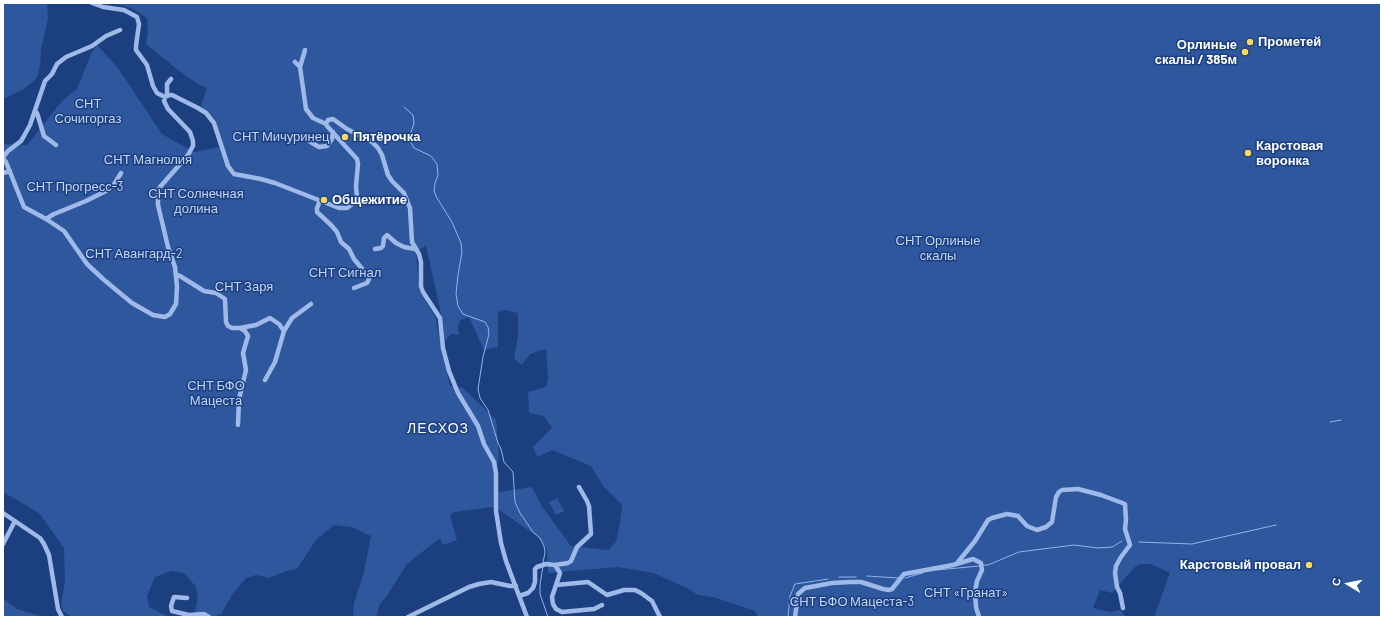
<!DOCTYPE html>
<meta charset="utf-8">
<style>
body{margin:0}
#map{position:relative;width:1384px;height:620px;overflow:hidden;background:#1c3f7f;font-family:Barlow,sans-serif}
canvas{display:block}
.frame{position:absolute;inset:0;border:4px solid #fff;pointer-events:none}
.north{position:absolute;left:1328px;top:564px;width:40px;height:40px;-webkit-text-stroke:3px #1c3f7f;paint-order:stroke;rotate:280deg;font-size:11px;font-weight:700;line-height:16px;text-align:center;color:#fff}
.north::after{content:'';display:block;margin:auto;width:14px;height:18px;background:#fff;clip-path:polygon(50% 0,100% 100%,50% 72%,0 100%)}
</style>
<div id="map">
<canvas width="1384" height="620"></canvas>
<div class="frame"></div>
<div class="north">С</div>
</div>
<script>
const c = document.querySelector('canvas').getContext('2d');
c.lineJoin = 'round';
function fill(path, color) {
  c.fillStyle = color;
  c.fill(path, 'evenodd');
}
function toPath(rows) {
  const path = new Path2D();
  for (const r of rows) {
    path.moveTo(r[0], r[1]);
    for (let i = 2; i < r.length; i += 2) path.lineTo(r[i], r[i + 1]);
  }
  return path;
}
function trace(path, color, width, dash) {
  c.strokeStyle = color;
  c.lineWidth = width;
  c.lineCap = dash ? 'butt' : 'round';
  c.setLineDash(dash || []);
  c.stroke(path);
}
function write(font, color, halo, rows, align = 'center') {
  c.font = font + ' Barlow,sans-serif';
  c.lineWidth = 3;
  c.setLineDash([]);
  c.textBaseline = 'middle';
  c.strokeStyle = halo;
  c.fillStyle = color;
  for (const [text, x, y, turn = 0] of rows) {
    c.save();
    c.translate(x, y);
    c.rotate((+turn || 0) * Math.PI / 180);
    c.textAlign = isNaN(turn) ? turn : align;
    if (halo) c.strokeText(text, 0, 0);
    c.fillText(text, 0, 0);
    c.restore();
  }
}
fill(toPath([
 [3,3,47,3,48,19,41,50,40,66,37,78,24,89,3,99],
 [113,3,1381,3,1381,617,1154,617,1170,573,1151,564,1140,564,1135,567,1112,593,1100,590,1093,608,1110,612,1120,610,1126,617,758,617,755,611,713,597,698,595,689,589,653,573,618,567,548,573,547,549,537,536,498,509,499,492,532,487,541,505,571,546,608,550,616,542,621,516,622,505,603,486,591,466,552,450,537,457,533,447,552,428,544,416,529,413,528,392,546,387,548,378,546,349,530,354,522,365,514,359,518,335,518,313,504,310,498,312,498,347,484,350,469,317,460,320,458,328,459,335,451,334,445,341,442,318,426,246,416,251,419,290,437,320,436,322,450,386,463,388,496,420,499,455,497,467,493,507,454,512,450,516,457,540,443,545,440,538,407,564,386,597,380,604,376,617,353,617,354,603,364,572,371,536,352,527,334,525,316,540,297,569,286,571,269,578,256,575,246,578,232,595,221,614,212,617,198,617,194,615,198,598,196,587,184,573,171,571,155,577,147,596,149,607,169,617,72,617,63,611,61,604,65,582,64,548,39,513,3,492,3,144,27,145,62,101,77,89,91,54,97,45,118,68,162,134,194,152,224,146,215,120,201,106,207,88,198,84,183,74,146,44,148,32,147,18,131,8],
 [557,498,564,511,556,515,549,502],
 [3,598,17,609,44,617,3,617]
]), '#2e579e');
trace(toPath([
 [404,107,413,115,414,123,409,139,414,148,431,156,437,164,438,175,435,183,434,191,437,198,452,222,461,243,462,252,458,275,456,294,458,306,463,314,485,322,488,327,489,334,483,357,478,389,480,398,488,410,498,443,501,449,504,462,513,472,515,502,520,513,533,532,540,538,544,546,545,552,543,563],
 [1330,422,1341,420],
 [1139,542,1192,544,1276,525],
 [983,565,988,565,1019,552,1074,545,1098,548,1112,547,1122,541],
 [543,566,540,585,540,594,548,617],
 [936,570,980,566],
 [867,576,898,578],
 [839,577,856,577],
 [905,578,923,573],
 [788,617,790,596,795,584,828,579]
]), '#92b4eb', 1);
trace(toPath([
 [92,3,103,7,124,10,137,17,139,24,136,46,136,50,147,65,153,86,157,93,165,97,170,95,172,95,198,108,206,113,214,123,228,166,234,174,261,179,275,183,339,208,347,208,355,202,357,197,356,186,358,164,357,159,327,126,326,124],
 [295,62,300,67,306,109,313,118,326,124],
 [300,67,305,50],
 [167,95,167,84,171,79],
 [35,111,37,113,44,136,56,145],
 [326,124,328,120,333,119,347,129,372,142,378,148,382,155,388,175,392,181,404,193,410,208,412,242,419,254,421,262,421,287,423,292,440,318,443,348,449,371,458,393,478,426,484,444,494,462,496,473,496,511,501,543,506,561,527,617],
 [309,141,319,147,327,146,332,139,333,132],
 [3,157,8,151,21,141,24,136,30,125,45,81,52,74,57,64,66,57,92,46,106,36,120,30],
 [3,158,6,162,24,207,46,219,64,231,87,264,103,279,132,303,153,315,165,317,170,314,176,304,177,287,175,267,168,247,158,205,158,192,160,187,188,155,193,146,193,141,190,132,168,109,164,101,165,97],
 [3,173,10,171],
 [320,201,317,208,317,212,331,225,337,232,341,242,349,249,354,259,368,276,369,279,367,283,354,288],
 [46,219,54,214,86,201,106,191,113,186,121,173],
 [375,249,381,248,383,246,384,238,387,235,396,243,404,247,415,249],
 [177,275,180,276,204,291,216,293,225,299,226,322,228,326,232,328,240,328,256,325,270,318,279,324,284,331],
 [265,380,275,362,284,331,292,318,311,304],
 [238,425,239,399,246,370,243,353,248,336,245,331,240,328],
 [3,513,40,538,44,544,49,555,58,609,62,617],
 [3,544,15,521],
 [958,562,975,541,988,520,992,518,1007,514,1018,516,1027,526,1037,530,1046,527,1052,522,1056,497,1059,492,1062,490,1078,489,1101,495,1125,504,1126,520,1125,529,1130,545,1121,557,1116,566,1115,573,1117,587,1120,593,1123,608],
 [555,565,560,573,552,597,553,604,556,609,562,612,594,609,602,605],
 [556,585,588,582,607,595,624,590,635,590,641,593,652,601,660,617],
 [519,596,528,593,533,588,535,582,535,569,537,567,546,564,555,565,568,563,571,561,577,547,591,534,589,506,587,501,579,487],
 [187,598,174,597,171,606,172,611,189,615,204,614,209,617],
 [408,617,469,587,479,584,491,582,510,586,516,586],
 [795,617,798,594,805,588,832,583,851,582,861,582,883,589,889,590,892,589,904,574,953,565,973,559,981,563,982,570,977,581,975,592,976,607,979,617]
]), '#9fbae9', 4.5);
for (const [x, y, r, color] of [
 [1250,42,4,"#fada5c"],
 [1245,52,4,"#fada5c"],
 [345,137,4,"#fada5c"],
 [1248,153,4,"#fada5c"],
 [324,200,4,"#fada5c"],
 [1309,565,4,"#fada5c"]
]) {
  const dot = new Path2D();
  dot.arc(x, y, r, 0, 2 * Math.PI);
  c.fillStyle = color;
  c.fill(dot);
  trace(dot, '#1c3f7f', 1.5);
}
write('bold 13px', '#fff', '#1c3f7f', [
 ["Прометей",1258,42],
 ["Орлиные",1237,45,"right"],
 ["скалы / 385м",1237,60,"right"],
 ["Пятёрочка",353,137],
 ["Карстовая",1256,146],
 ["воронка",1256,161],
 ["Общежитие",332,200],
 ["Карстовый провал",1301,565,"right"]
], 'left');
write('13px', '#c3d6f7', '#1c3f7f', [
 ["СНТ",88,104],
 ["Сочигоргаз",88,119],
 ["СНТ Мичуринец",281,137],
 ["СНТ Магнолия",148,160],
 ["СНТ Прогресс-3",75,187],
 ["СНТ Солнечная",196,194],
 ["долина",196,209],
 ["СНТ Орлиные",938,241],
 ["скалы",938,256],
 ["СНТ Авангард-2",134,254],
 ["СНТ Сигнал",345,273],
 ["СНТ Заря",244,287],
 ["СНТ БФО",216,386],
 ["Мацеста",216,401],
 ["СНТ «Гранат»",966,593],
 ["СНТ БФО Мацеста-3",852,602]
]);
c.letterSpacing = '1px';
write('14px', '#fff', '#1c3f7f', [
 ["ЛЕСХОЗ",438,428]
]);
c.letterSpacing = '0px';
</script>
